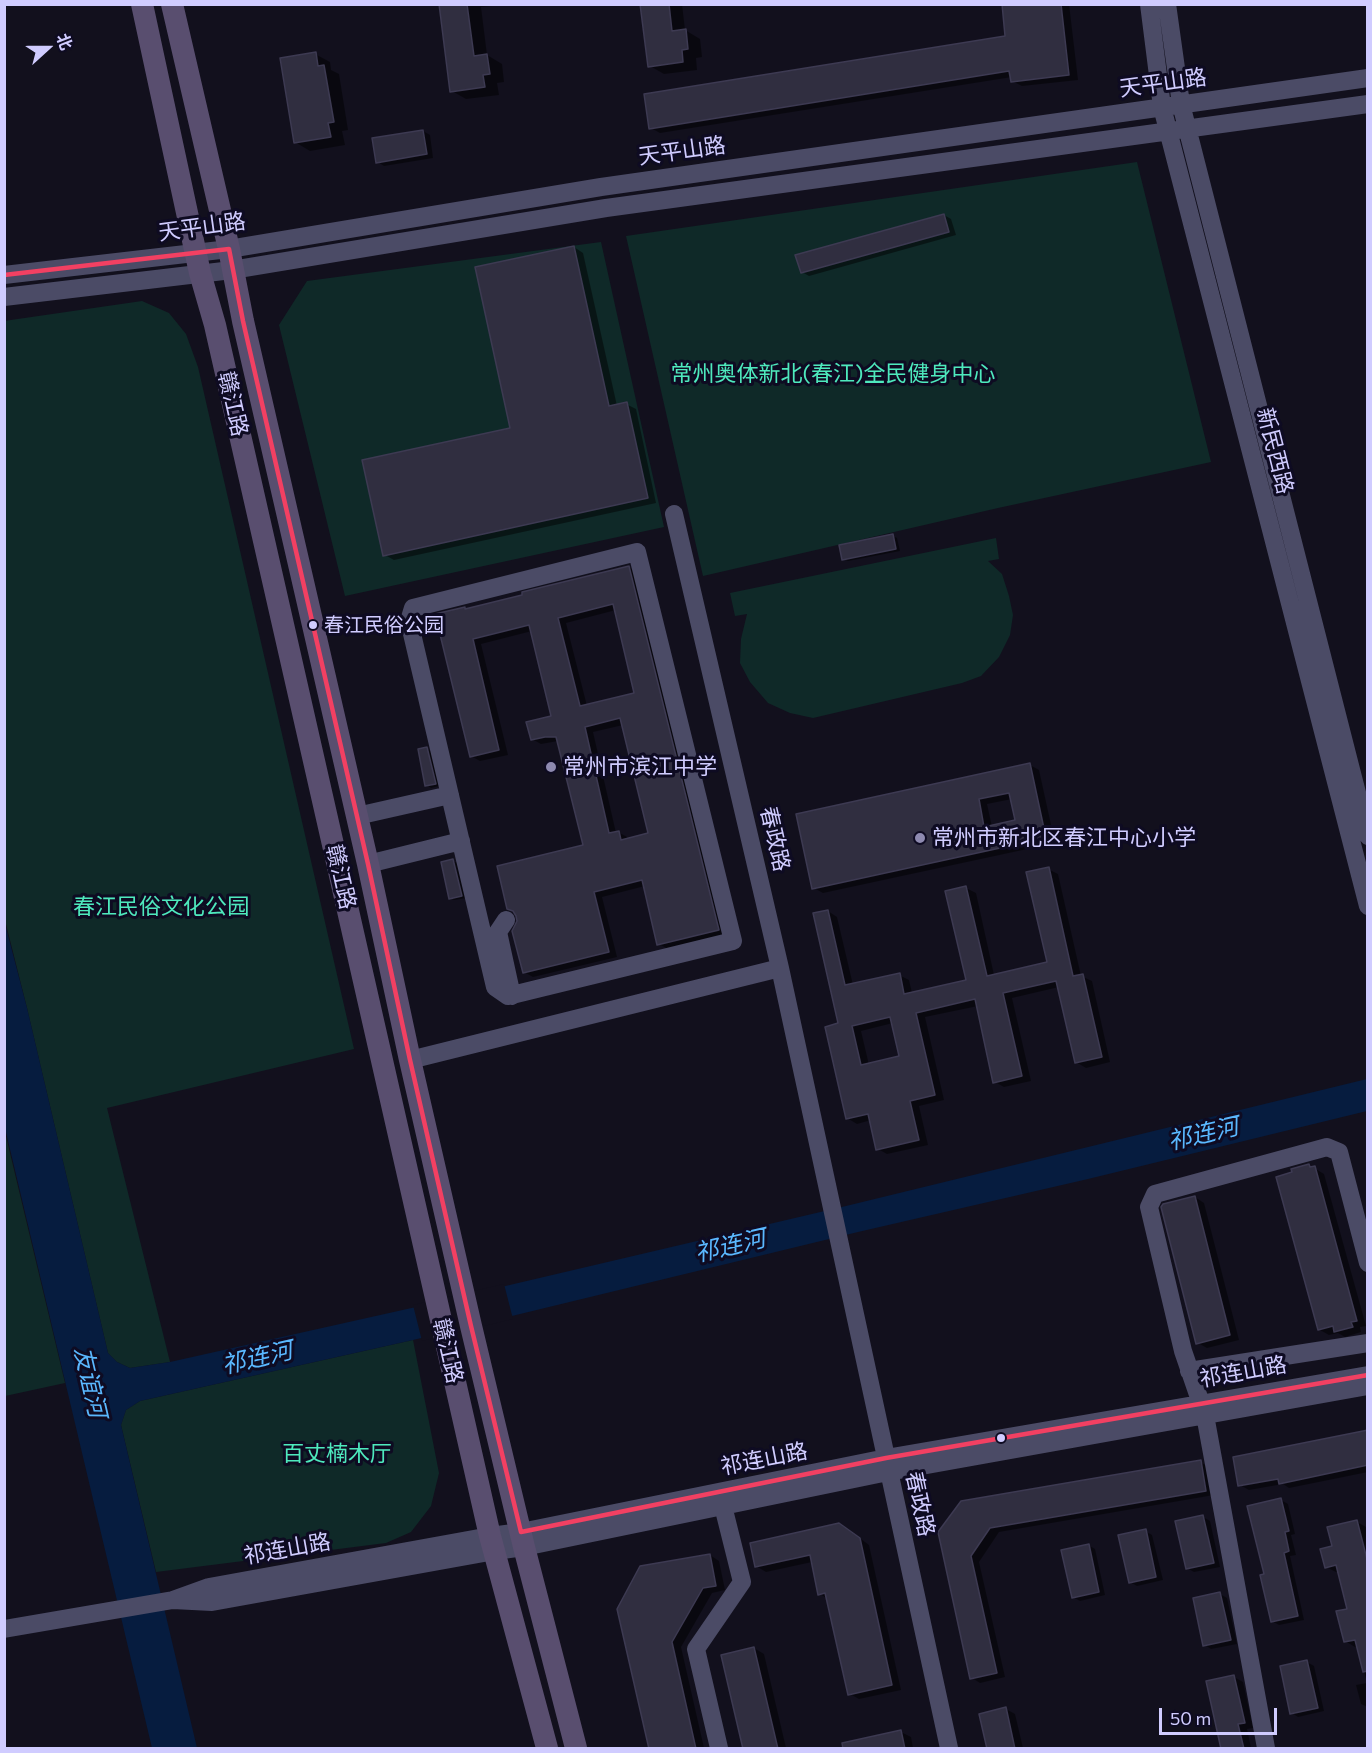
<!DOCTYPE html>
<meta charset="utf-8">
<style>
body{margin:0}
#map{position:relative;width:1372px;height:1753px;overflow:hidden;background:#12101d;font-family:Commissioner,"Noto Sans SC",sans-serif}
canvas{display:block}
.frame{position:absolute;inset:0;border:6px solid #d0ccff;pointer-events:none}
.north{position:absolute;left:18px;top:18px;width:60px;height:60px;-webkit-text-stroke:4px #0e0b22;paint-order:stroke;rotate:69deg;font-size:16px;font-weight:700;line-height:24px;text-align:center;color:#d0ccff}
.north::after{content:'';display:block;margin:auto;width:21px;height:27px;background:#d0ccff;clip-path:polygon(50% 0,100% 100%,50% 72%,0 100%)}
.scale{position:absolute;left:1159px;top:1708px;width:118px;height:27px;box-sizing:border-box;border:3px solid #d0ccff;border-top:0;padding-left:8px;font-size:18px;line-height:21px;white-space:nowrap;color:#d0ccff;-webkit-text-stroke:4px #0e0b22;paint-order:stroke}
</style>
<div id="map">
<canvas width="1372" height="1753"></canvas>
<div class="frame"></div>
<div class="north">北</div>
<div class="scale">50 m</div>
</div>
<script>
const c = document.querySelector('canvas').getContext('2d');
c.lineJoin = 'round';
function fill(path, color) {
  c.fillStyle = color;
  c.fill(path, 'evenodd');
}
function toPath(rows) {
  const path = new Path2D();
  for (const r of rows) {
    path.moveTo(r[0], r[1]);
    for (let i = 2; i < r.length; i += 2) path.lineTo(r[i], r[i + 1]);
  }
  return path;
}
function trace(path, color, width, dash) {
  c.strokeStyle = color;
  c.lineWidth = width;
  c.lineCap = dash ? 'butt' : 'round';
  c.setLineDash(dash || []);
  c.stroke(path);
}
function write(font, color, halo, rows, align = 'center') {
  c.font = font + ' Commissioner,"Noto Sans SC",sans-serif';
  c.lineWidth = 6;
  c.setLineDash([]);
  c.textBaseline = 'middle';
  c.strokeStyle = halo;
  c.fillStyle = color;
  for (const [text, x, y, turn = 0] of rows) {
    c.save();
    c.translate(x, y);
    c.rotate((+turn || 0) * Math.PI / 180);
    c.textAlign = isNaN(turn) ? turn : align;
    if (halo) c.strokeText(text, 0, 0);
    c.fillText(text, 0, 0);
    c.restore();
  }
}
fill(toPath([
 [1137,162,1211,462,998,508,703,576,626,236],
 [601,242,664,527,345,596,279,325,307,281],
 [142,301,169,313,186,334,198,367,354,1049,107,1108,170,1362,130,1368,117,1362,108,1353,27,1008,5,920,4,321],
 [996,538,999,559,988,561,1002,574,1009,596,1013,615,1010,635,999,657,981,676,962,683,813,718,790,713,768,703,750,682,740,663,741,639,747,614,735,616,730,593],
 [4,1128,65,1383,5,1396,4,1396],
 [413,1340,439,1473,431,1506,411,1532,386,1543,156,1572,121,1425,126,1410,140,1401]
]), '#0f2928');
fill(toPath([
 [4,920,27,1008,108,1353,117,1362,130,1368,170,1362,416,1307,846,1206,1367,1079,1367,1111,1088,1179,858,1232,413,1340,140,1401,126,1410,121,1425,197,1748,152,1748,5,1128]
]), '#061c3f');
fill(toPath([
 [504,1284,513,1319,422,1341,413,1305]
]), '#12101d');
fill(toPath([
 [441,4,492,4,492,6,481,7,487,55,502,64,504,82,497,83,499,95,466,99,452,91],
 [642,4,682,4,685,30,700,39,702,57,696,58,697,70,664,74,650,66],
 [1003,4,1069,4,1078,80,1022,86,1012,81,1012,77,660,133,651,128,1007,37],
 [315,54,330,62,331,70,339,74,348,130,342,131,345,145,310,151,295,142],
 [423,131,430,135,433,158,384,166,378,162],
 [944,215,951,219,956,235,809,276,802,272],
 [574,247,583,253,617,406,626,404,636,409,656,503,394,560,385,555,512,429],
 [893,536,897,538,900,551,848,561,844,559],
 [629,567,638,572,727,935,668,949,659,944,645,886,602,897,617,957,533,977,524,972,519,922,515,911,584,847,558,741,541,744,532,739,553,717,532,631,481,644,508,755,480,761,471,756,464,608,468,610],
 [616,610,636,694,587,706,566,623],
 [623,725,650,834,628,840,627,837,618,832,616,833,593,732],
 [427,749,431,751,439,786,431,788,427,785],
 [1030,765,1039,770,1055,843,823,893,814,888],
 [1012,799,1017,821,992,827,987,804],
 [453,861,458,863,466,898,454,900,450,898],
 [1048,869,1058,874,1081,976,1092,981,1110,1062,1086,1068,1076,1062,1059,987,1012,998,1031,1081,1004,1087,995,1082,978,1006,925,1017,944,1100,919,1106,928,1145,887,1154,878,1149,871,1120,857,1124,847,1118,840,1025,828,911,837,917,853,985,899,975,909,980,912,993,967,981,966,888,976,893,994,975,1049,963],
 [893,1023,901,1057,869,1065,861,1031],
 [1309,1165,1324,1174,1366,1326,1360,1327,1361,1332,1345,1337,1338,1333,1329,1335,1320,1330],
 [1195,1197,1204,1203,1239,1340,1207,1348,1198,1343],
 [1368,1432,1368,1472,1289,1488,1283,1484,1249,1490,1240,1485],
 [1200,1462,1209,1467,1214,1495,999,1532,979,1562,1005,1677,980,1683,972,1678,940,1532],
 [1281,1500,1288,1504,1295,1534,1291,1535,1296,1555,1290,1556,1304,1620,1279,1625,1272,1621,1266,1575],
 [1203,1517,1210,1521,1220,1567,1194,1572,1187,1568],
 [1357,1522,1366,1527,1368,1533,1368,1707,1361,1704,1356,1685,1367,1683,1358,1646,1355,1647,1345,1641,1348,1610,1339,1572,1336,1572,1326,1567,1333,1547],
 [849,1530,869,1545,901,1690,859,1699,850,1694,828,1599,820,1594,812,1562,766,1572,756,1566],
 [1145,1531,1152,1535,1163,1580,1137,1586,1130,1582],
 [1088,1545,1095,1549,1105,1595,1080,1601,1073,1597],
 [710,1555,719,1561,725,1590,712,1593,681,1647,704,1748,650,1748,641,1567],
 [1220,1594,1227,1598,1237,1644,1211,1649,1205,1645],
 [754,1648,764,1654,786,1748,744,1748],
 [1307,1662,1314,1666,1324,1711,1298,1717,1292,1713],
 [1234,1677,1243,1682,1253,1728,1247,1729,1251,1748,1222,1748],
 [1006,1709,1015,1714,1023,1748,988,1748],
 [901,1732,911,1737,913,1748,860,1748]
]), '#0007');
const building = toPath([
 [439,4,467,4,474,56,487,54,490,74,483,75,485,87,450,92,439,4],
 [640,4,669,4,672,31,686,29,688,49,682,50,683,62,648,67,640,4],
 [1002,4,1061,4,1069,75,1011,82,1009,71,649,129,644,94,1005,36,1002,4],
 [316,52,318,66,324,65,334,122,328,123,331,137,294,143,280,58,316,52],
 [423,130,427,154,376,163,372,138,423,130],
 [944,214,949,232,801,273,795,255,944,214],
 [574,246,609,406,627,402,648,498,383,556,362,460,510,428,475,267,574,246],
 [893,534,896,549,842,560,839,545,893,534],
 [629,566,719,930,657,945,642,880,594,892,609,952,523,973,512,931,517,921,516,916,513,911,507,909,497,866,583,845,556,737,545,737,531,740,526,722,551,716,529,625,473,639,499,750,470,757,435,614,465,607,465,609,522,595,522,592,629,566],
 [613,604,634,693,580,706,558,618,613,604],
 [620,718,648,833,621,840,619,831,609,833,585,727,620,718],
 [427,747,436,784,425,786,418,749,427,747],
 [1030,763,1046,838,812,889,796,814,1030,763],
 [1009,793,1015,820,984,827,979,799,1009,793],
 [453,859,462,896,449,899,441,862,453,859],
 [1049,867,1073,976,1083,974,1102,1057,1075,1063,1056,981,1003,993,1022,1076,993,1083,975,999,916,1013,935,1095,910,1101,919,1140,876,1150,868,1114,846,1119,825,1027,838,1023,813,913,828,910,845,985,900,973,904,994,966,980,945,891,966,886,987,976,1047,962,1026,872,1049,867],
 [890,1017,899,1056,861,1065,852,1026,890,1017],
 [1309,1164,1310,1167,1315,1166,1357,1321,1351,1322,1353,1327,1334,1332,1333,1326,1318,1330,1276,1177,1292,1172,1291,1169,1309,1164],
 [1195,1196,1230,1335,1196,1344,1161,1207,1163,1204,1195,1196],
 [1368,1430,1368,1465,1279,1484,1278,1479,1238,1486,1233,1457,1368,1430],
 [1201,1460,1206,1491,990,1528,971,1556,997,1673,970,1679,938,1532,961,1501,1201,1460],
 [1281,1498,1289,1531,1285,1532,1289,1551,1284,1553,1298,1616,1271,1622,1260,1575,1264,1574,1247,1506,1281,1498],
 [1203,1515,1214,1563,1186,1569,1175,1521,1203,1515],
 [1357,1520,1368,1563,1368,1671,1363,1672,1355,1640,1344,1642,1336,1611,1347,1609,1336,1565,1325,1568,1320,1549,1332,1546,1327,1527,1357,1520],
 [839,1523,860,1538,892,1685,848,1695,825,1593,818,1595,810,1555,755,1567,750,1543,839,1523],
 [1146,1529,1156,1577,1129,1583,1118,1535,1146,1529],
 [1089,1544,1099,1592,1072,1598,1061,1550,1089,1544],
 [710,1554,716,1586,703,1588,672,1642,696,1749,649,1749,617,1609,640,1566,710,1554],
 [1220,1592,1231,1640,1203,1646,1193,1598,1220,1592],
 [754,1647,778,1749,743,1749,721,1655,754,1647],
 [1307,1660,1318,1708,1290,1714,1280,1666,1307,1660],
 [1234,1675,1245,1723,1238,1724,1244,1749,1221,1749,1206,1681,1234,1675],
 [1006,1707,1015,1749,987,1749,979,1714,1006,1707],
 [901,1730,905,1749,843,1749,842,1743,901,1730]
]);
fill(building, '#302e40');
trace(building, '#3d3a52', 1.5);
trace(toPath([
 [1149,4,1162,107,1368,906],
 [1167,4,1181,104,1368,836],
 [4,275,229,249,601,187,1368,78],
 [4,297,232,270,606,208,1368,104],
 [674,514,780,968,949,1748],
 [637,552,733,941,508,996,495,987,409,621,413,608,637,552],
 [357,816,450,795],
 [368,864,461,841],
 [506,920,498,932,512,996],
 [410,1060,780,968],
 [1189,1371,1368,1343],
 [1368,1375,886,1458,521,1532,490,1536,209,1587,173,1600,212,1602,495,1551,524,1547,888,1472,1368,1386],
 [4,1629,173,1600],
 [719,1748,696,1649,742,1582,723,1506],
 [1266,1748,1205,1415,1183,1351,1149,1207,1155,1194,1327,1147,1339,1152,1368,1263]
]), '#4b4b66', 18);
trace(toPath([
 [142,4,200,273,215,325,490,1536,547,1748],
 [172,4,229,249,243,321,368,864,410,1060,471,1326,524,1547,576,1748]
]), '#594e6f', 22);
trace(toPath([
 [4,275,229,249,243,321,368,864,410,1060,471,1326,521,1532,886,1458,1368,1375]
]), '#f24062', 4.5);
for (const [x, y, r, color] of [
 [313,625,5,"#d0ccff"],
 [551,767,6,"#8e8ab0"],
 [920,838,6,"#8e8ab0"],
 [1001,1438,5,"#d0ccff"]
]) {
  const dot = new Path2D();
  dot.arc(x, y, r, 0, 2 * Math.PI);
  c.fillStyle = color;
  c.fill(dot);
  trace(dot, '#0e0b22', 2);
}
write('20px', '#d0ccff', '#0e0b22', [
 ["春江民俗公园",324,625]
], 'left');
write('22px', '#d0ccff', '#0e0b22', [
 ["天平山路",1163,83,-8],
 ["天平山路",682,151,-8],
 ["天平山路",202,227,-8],
 ["赣江路",233,404,77],
 ["新民西路",1275,451,76],
 ["春政路",775,839,77],
 ["赣江路",341,877,77],
 ["赣江路",448,1351,77],
 ["祁连山路",1243,1372,-10],
 ["祁连山路",764,1459,-11],
 ["春政路",920,1504,78],
 ["祁连山路",287,1549,-10]
]);
write('22px', '#4ee9bd', '#0e0b22', [
 ["常州奥体新北(春江)全民健身中心",833,374],
 ["春江民俗文化公园",161,907],
 ["百丈楠木厅",337,1454]
]);
write('22px', '#d0ccff', '#0e0b22', [
 ["常州市滨江中学",563,767],
 ["常州市新北区春江中心小学",932,838]
], 'left');
write('italic 24px', '#5ab8ff', '#0e0b22', [
 ["祁连河",1203,1134,-13],
 ["祁连河",730,1246,-13],
 ["祁连河",257,1358,-13],
 ["友谊河",90,1382,77]
]);
</script>
